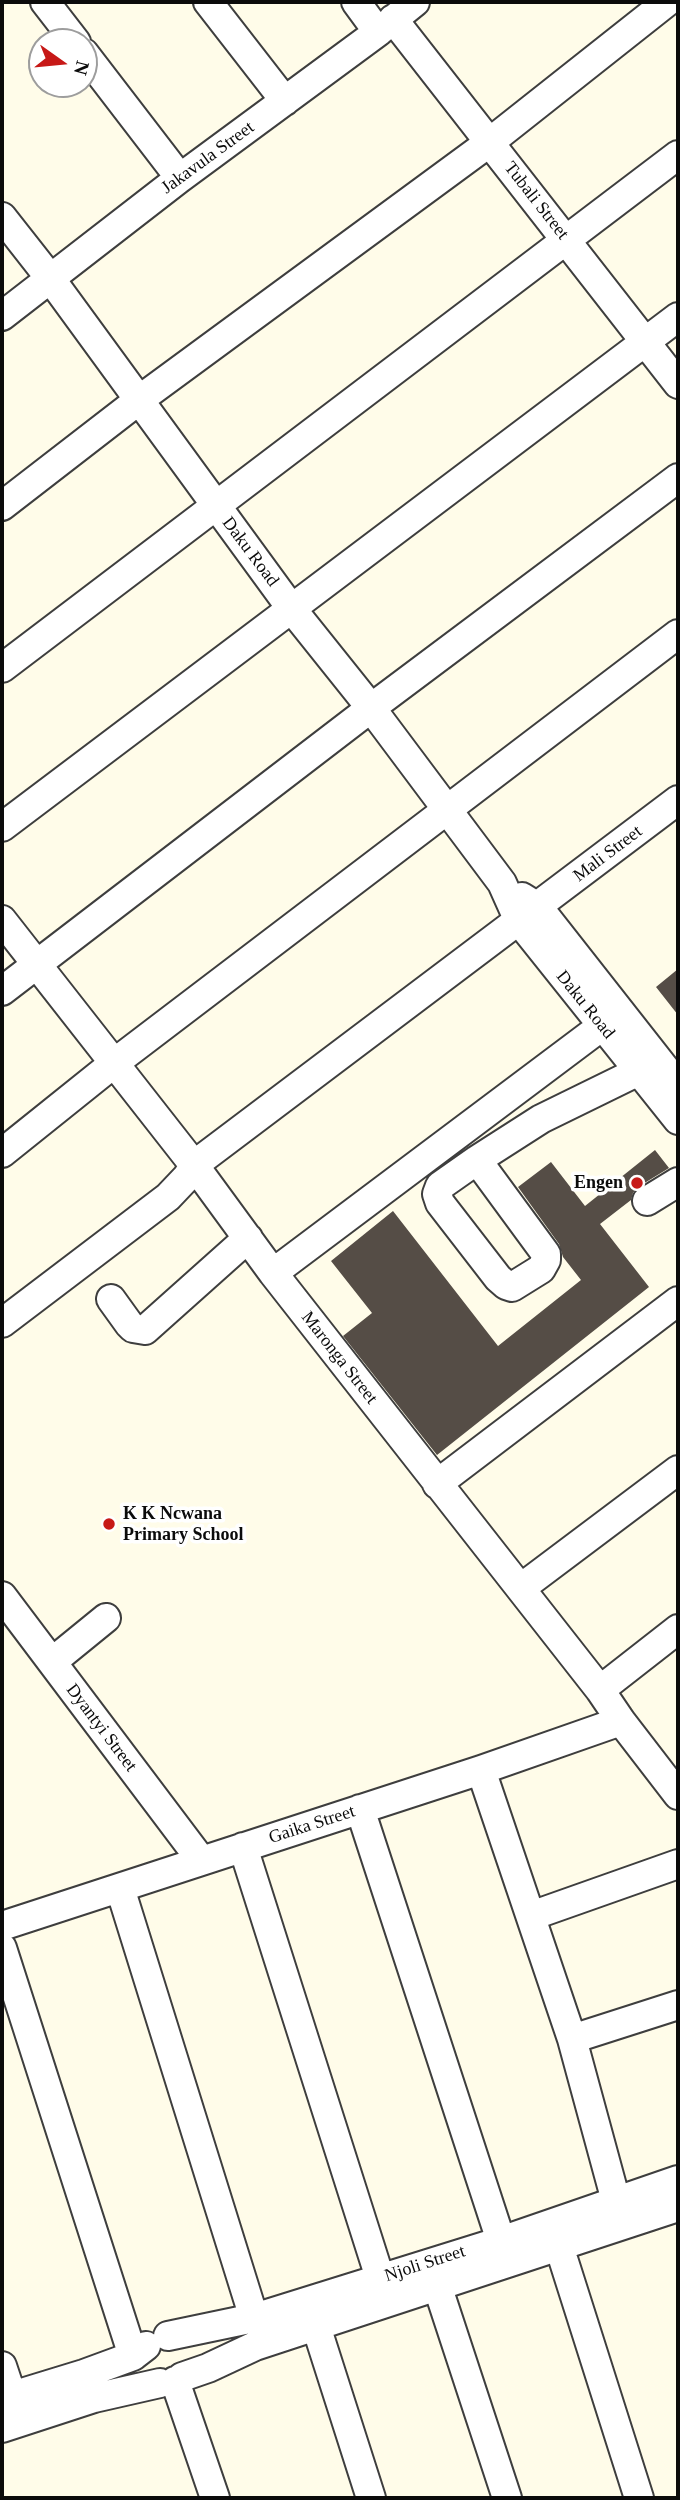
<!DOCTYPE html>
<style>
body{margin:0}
#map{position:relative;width:680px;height:2500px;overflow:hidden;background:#fffce9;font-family:Georgia,serif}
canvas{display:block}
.frame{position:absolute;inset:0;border:4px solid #0b0b0b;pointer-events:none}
.north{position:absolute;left:28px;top:28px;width:70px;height:70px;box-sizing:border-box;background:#fff;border:2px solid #9d9d9d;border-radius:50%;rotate:105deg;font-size:19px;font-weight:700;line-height:28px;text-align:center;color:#0b0b0b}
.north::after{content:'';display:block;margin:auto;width:24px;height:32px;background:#c71917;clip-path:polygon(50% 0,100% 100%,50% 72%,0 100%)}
</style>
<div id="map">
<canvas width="680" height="2500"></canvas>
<div class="frame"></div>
<div class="north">N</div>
</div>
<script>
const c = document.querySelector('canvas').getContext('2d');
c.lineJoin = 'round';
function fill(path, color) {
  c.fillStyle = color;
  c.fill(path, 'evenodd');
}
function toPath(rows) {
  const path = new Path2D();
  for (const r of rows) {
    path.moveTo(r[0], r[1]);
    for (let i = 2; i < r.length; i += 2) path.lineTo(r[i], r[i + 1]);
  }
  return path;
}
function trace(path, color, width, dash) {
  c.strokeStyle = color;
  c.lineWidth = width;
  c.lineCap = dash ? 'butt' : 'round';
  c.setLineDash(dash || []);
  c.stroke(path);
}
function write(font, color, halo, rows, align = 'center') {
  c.font = font + ' Georgia,serif';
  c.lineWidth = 7;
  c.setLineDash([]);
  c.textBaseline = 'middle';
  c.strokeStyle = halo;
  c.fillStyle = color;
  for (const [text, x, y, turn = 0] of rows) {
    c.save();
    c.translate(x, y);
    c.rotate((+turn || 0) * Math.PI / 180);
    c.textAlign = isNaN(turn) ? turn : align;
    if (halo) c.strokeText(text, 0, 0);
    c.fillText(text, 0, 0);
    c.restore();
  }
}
fill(toPath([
 [678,969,678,1015,656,987],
 [655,1150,669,1168,638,1187,633,1193,631,1200,600,1224,649,1287,437,1455,343,1336,372,1313,331,1261,393,1211,498,1346,581,1280,563,1257,559,1244,518,1187,551,1162,585,1206]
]), '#554d46');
const minor = toPath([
 [45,2,76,42],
 [208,2,285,101],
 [356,2,378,32],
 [393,19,678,384],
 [84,53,180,178],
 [2,217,50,278,291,608,371,708,502,883,519,921,678,1120],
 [2,316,180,178,378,32,415,2],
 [2,506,139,400,490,142,667,2],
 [2,668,678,155],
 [2,827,678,317],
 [522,897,538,907,678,1085],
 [2,920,194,1165,273,1273,600,1690,621,1721,678,1795],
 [2,991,371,708,678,478],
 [2,1153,113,1064,678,634],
 [477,1160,546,1254,546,1260,541,1269,512,1287,506,1285,498,1278,440,1203,437,1194,440,1186,477,1160,541,1119,639,1071,656,1058],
 [647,1201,678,1182],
 [273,1273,602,1026],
 [111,1299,129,1324,133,1328,145,1330,248,1238],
 [2,1323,168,1197,187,1177,194,1165,678,800],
 [437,1484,678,1301],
 [521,1588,678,1470],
 [2,1596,201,1860],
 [52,1662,106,1618],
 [600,1690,678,1629],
 [481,1770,572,2039,616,2201],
 [360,1809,501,2241],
 [243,1847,380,2278],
 [120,1888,254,2318],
 [531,1916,678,1864],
 [2,1926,481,1770,621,1721],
 [2,1948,133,2356],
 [572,2039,678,2005],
 [559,2246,639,2498],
 [437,2285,507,2498],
 [316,2326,371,2498],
 [168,2336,254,2318,501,2241,678,2180],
 [2,2366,12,2396],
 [182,2377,208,2368,255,2346,678,2207],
 [175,2381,215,2498],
 [2,2399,84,2374,133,2356,146,2346],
 [2,2428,94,2398,160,2383]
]);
trace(minor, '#3e3e3e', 32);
trace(minor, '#fff', 28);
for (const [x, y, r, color] of [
 [637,1183,7,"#c71917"],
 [109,1524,7,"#c71917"]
]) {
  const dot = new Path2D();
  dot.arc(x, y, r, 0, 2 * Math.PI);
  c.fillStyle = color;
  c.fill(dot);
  trace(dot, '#fff', 2.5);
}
write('18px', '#0b0b0b', '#fff', [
 ["Jakavula Street",208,158,-36],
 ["Tubali Street",536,201,52],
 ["Daku Road",250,552,53],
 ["Mali Street",608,854,-37],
 ["Daku Road",585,1005,51],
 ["Maronga Street",339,1358,52],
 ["Dyantyi Street",101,1728,53],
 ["Gaika Street",312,1825,-18],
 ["Njoli Street",425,2264,-18]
]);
write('bold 18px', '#0b0b0b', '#fff', [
 ["Engen",623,1183],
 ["K K Ncwana",123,1514,"left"],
 ["Primary School",123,1535,"left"]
], 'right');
</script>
